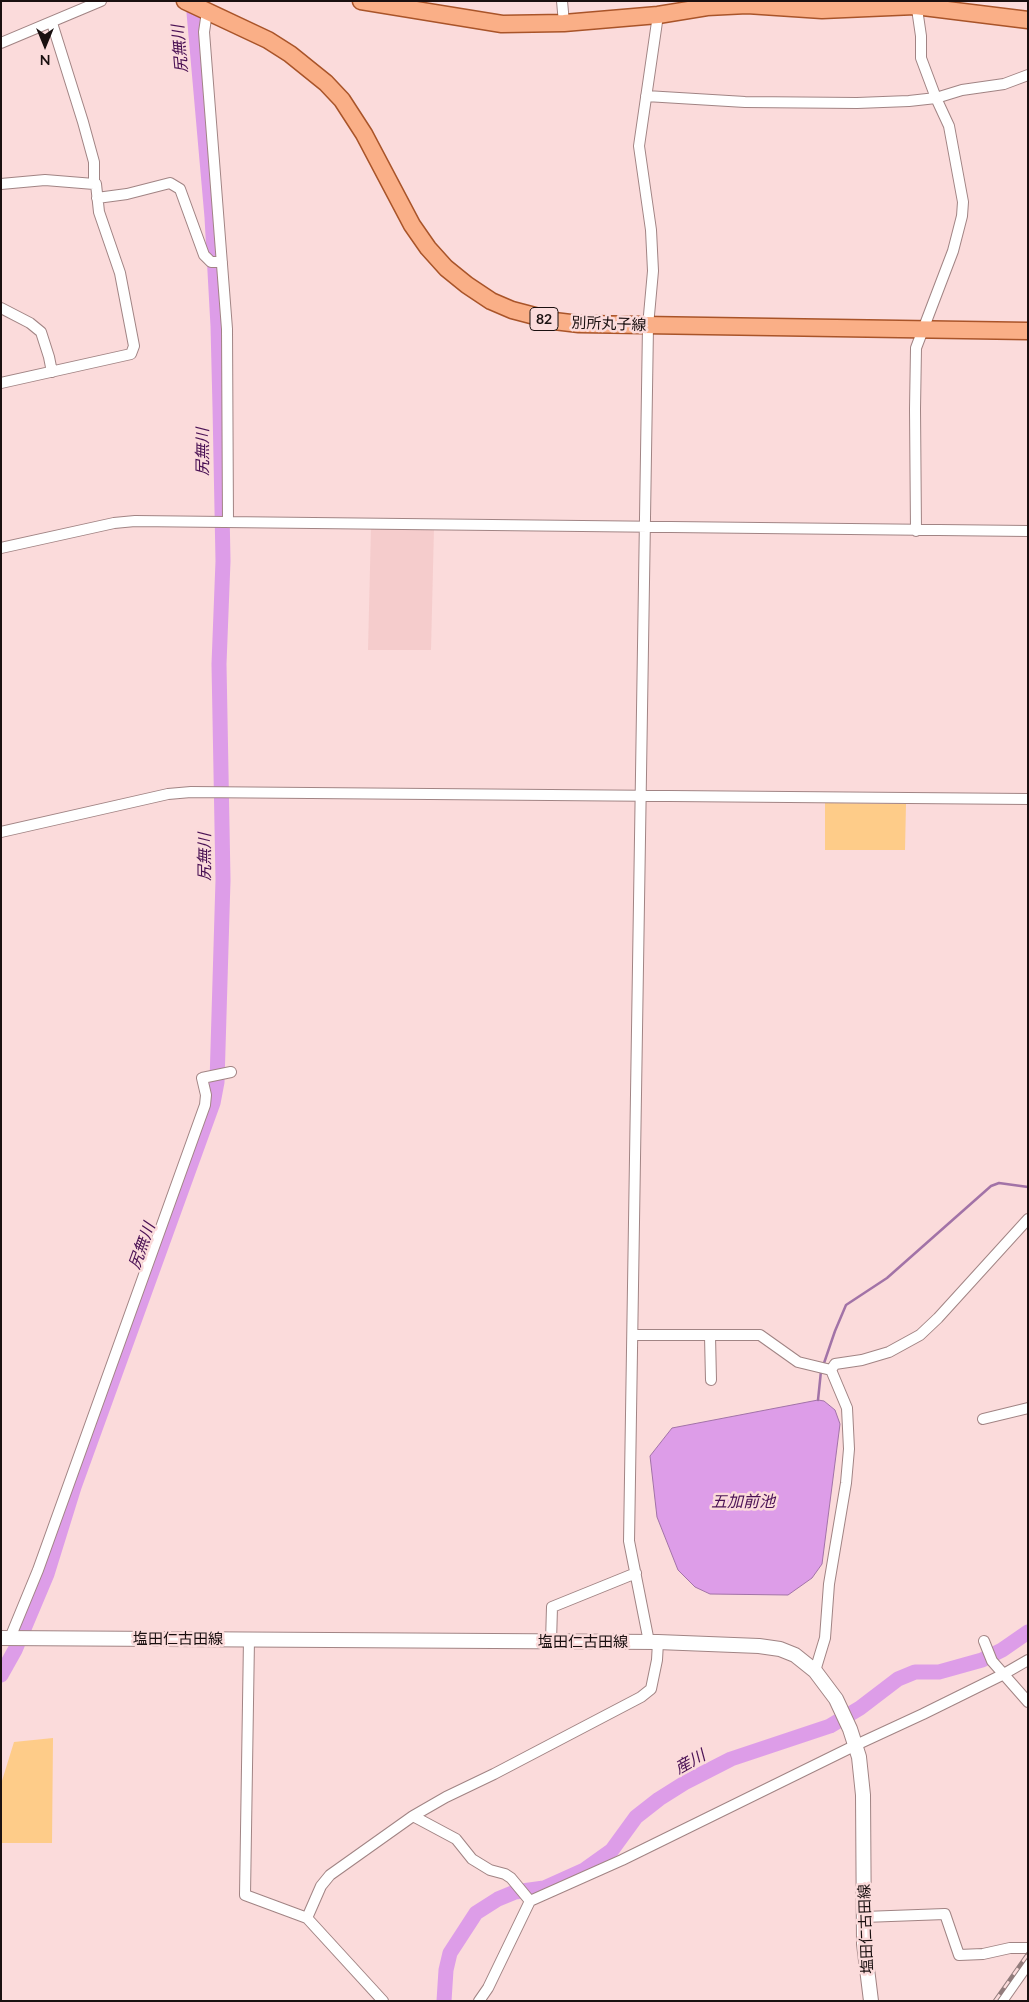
<!DOCTYPE html>
<meta charset="utf-8">
<style>
body{margin:0}
#map{position:relative;width:1029px;height:2002px;overflow:hidden;background:#fbdbdb;font-family:Lato,sans-serif}
canvas{display:block}
.frame{position:absolute;inset:0;border:2px solid #1a1010;pointer-events:none}
.north{position:absolute;left:20px;top:20px;width:50px;height:50px;-webkit-text-stroke:4px #fbdbdb;paint-order:stroke;rotate:180deg;font-size:14px;font-weight:700;line-height:20px;text-align:center;color:#1a1010}
.north::after{content:'';display:block;margin:auto;width:18px;height:22px;background:#1a1010;clip-path:polygon(50% 0,100% 100%,50% 72%,0 100%)}
</style>
<div id="map">
<canvas width="1029" height="2002"></canvas>
<div class="frame"></div>
<div class="north">N</div>
</div>
<script>
const c = document.querySelector('canvas').getContext('2d');
c.lineJoin = 'round';
function fill(path, color) {
  c.fillStyle = color;
  c.fill(path, 'evenodd');
}
function toPath(rows) {
  const path = new Path2D();
  for (const r of rows) {
    path.moveTo(r[0], r[1]);
    for (let i = 2; i < r.length; i += 2) path.lineTo(r[i], r[i + 1]);
  }
  return path;
}
function trace(path, color, width, dash) {
  c.strokeStyle = color;
  c.lineWidth = width;
  c.lineCap = dash ? 'butt' : 'round';
  c.setLineDash(dash || []);
  c.stroke(path);
}
function write(font, color, halo, rows, align = 'center') {
  c.font = font + ' Lato,"Noto Sans JP",sans-serif';
  c.lineWidth = 5;
  c.setLineDash([]);
  c.textBaseline = 'middle';
  c.strokeStyle = halo;
  c.fillStyle = color;
  for (const [text, x, y, turn = 0] of rows) {
    c.save();
    c.translate(x, y);
    c.rotate((+turn || 0) * Math.PI / 180);
    c.textAlign = isNaN(turn) ? turn : align;
    if (halo) c.strokeText(text, 0, 0);
    c.fillText(text, 0, 0);
    c.restore();
  }
}
fill(toPath([
 [371,527,434,528,431,650,368,650]
]), '#f5cccc');
fill(toPath([
 [825,803,906,804,905,850,825,850],
 [53,1738,52,1843,1,1843,1,1784,14,1742]
]), '#fecc89');
const water = toPath([
 [818,1400,824,1401,835,1410,840,1424,822,1564,812,1578,788,1595,710,1594,695,1587,678,1570,657,1517,650,1456,672,1428,818,1400]
]);
fill(water, '#dd9de8');
trace(water, '#a273a7', 1);
trace(toPath([
 [823,1366,835,1331,846,1305,887,1278,991,1186,999,1183,1028,1187],
 [818,1400,821,1371]
]), '#a273a7', 2.5);
trace(toPath([
 [1,1675,15,1650,47,1574,74,1487,213,1103,217,1082,223,880,219,664,223,561,220,407,218,326,212,217,193,1],
 [444,2001,446,1970,450,1953,476,1913,498,1899,515,1892,544,1888,584,1870,612,1850,636,1817,659,1799,686,1782,731,1759,830,1726,860,1708,898,1679,915,1672,939,1672,982,1660,1002,1650,1028,1632]
]), '#dd9de8', 15);
const minor = toPath([
 [562,1,564,23],
 [207,12,204,32,227,329,228,522],
 [1,43,101,1],
 [646,96,745,102,857,103,909,101,936,98,962,90,1004,84,1028,75],
 [1,184,45,180,94,184],
 [97,198,127,194,170,183,180,189,204,255,211,262,222,262],
 [1,308,30,323,41,332,49,357,52,372],
 [1,383,131,354,134,346,120,273,99,212,96,184,94,184,94,162,83,122,52,23],
 [916,531,915,409,916,348,953,251,962,216,963,202,949,126,936,98,921,58,921,36,916,2],
 [1,548,114,523,135,521,1028,531],
 [1,832,168,794,191,792,1028,799],
 [633,1335,760,1335,798,1362,831,1370,847,1408,849,1449,846,1483,829,1584,825,1638,815,1671],
 [710,1336,711,1380],
 [831,1370,835,1364,862,1360,889,1352,920,1335,938,1318,1028,1219],
 [983,1419,1028,1408],
 [10,1638,38,1570,205,1105,206,1095,202,1078,231,1072],
 [249,1639,245,1895,307,1918,383,2001],
 [984,1641,992,1661,1028,1702],
 [551,1642,552,1607,636,1573],
 [649,1642,629,1541,648,326,653,271,651,230,639,146,658,15],
 [413,1816,456,1839,472,1859,490,1870,505,1874,511,1878,530,1901],
 [530,1901,622,1860,856,1745,923,1714,1002,1675,1028,1660],
 [864,1917,945,1914,959,1955,983,1954,1010,1948,1028,1948],
 [307,1918,321,1886,330,1875,413,1816,446,1797,494,1774,641,1697,651,1689,657,1660,658,1642],
 [479,2001,488,1988,530,1901],
 [1002,2001,1028,1964]
]);
const secondary = toPath([
 [1,1638,658,1642,759,1646,780,1649,795,1655,815,1671,836,1699,850,1729,859,1757,863,1795,864,1944,871,2001]
]);
const primary = toPath([
 [185,1,268,40,290,54,326,83,342,100,364,134,412,225,428,248,446,268,467,285,491,301,512,310,554,321,579,324,1028,331],
 [361,1,502,24,564,23,658,15,707,7,747,5,822,10,915,6,1028,20]
]);
trace(minor, '#a18484', 12);
trace(secondary, '#a18484', 16);
trace(primary, '#a95429', 19);
trace(minor, '#fff', 10);
trace(secondary, '#fff', 14);
trace(primary, '#faaf87', 16);
const rail = toPath([
 [995,2001,1028,1954]
]);
trace(rail, '#927c7c', 4.5);
trace(rail, '#fbdbdb', 2.5, [8]);
for (const [x, y, w] of [
 [544,319,28]
]) {
  const box = new Path2D();
  box.roundRect(x - w / 2, y - 11.5, w, 23, 4);
  c.fillStyle = '#fbdbdb';
  c.fill(box);
  trace(box, '#1a1010', 1);
}
write('bold 14px', '#1a1010', null, [
 ["82",544,319]
]);
write('15px', '#1a1010', '#fbdbdb', [
 ["別所丸子線",609,324,2],
 ["塩田仁古田線",178,1639],
 ["塩田仁古田線",583,1642],
 ["塩田仁古田線",866,1929,-92]
]);
write('italic 16px', '#4a1154', '#fbdbdb', [
 ["尻無川",180,49,-95],
 ["尻無川",203,452,-90],
 ["尻無川",205,857,-90],
 ["尻無川",142,1246,-70],
 ["五加前池",743,1502],
 ["産川",690,1762,-29]
]);
</script>
